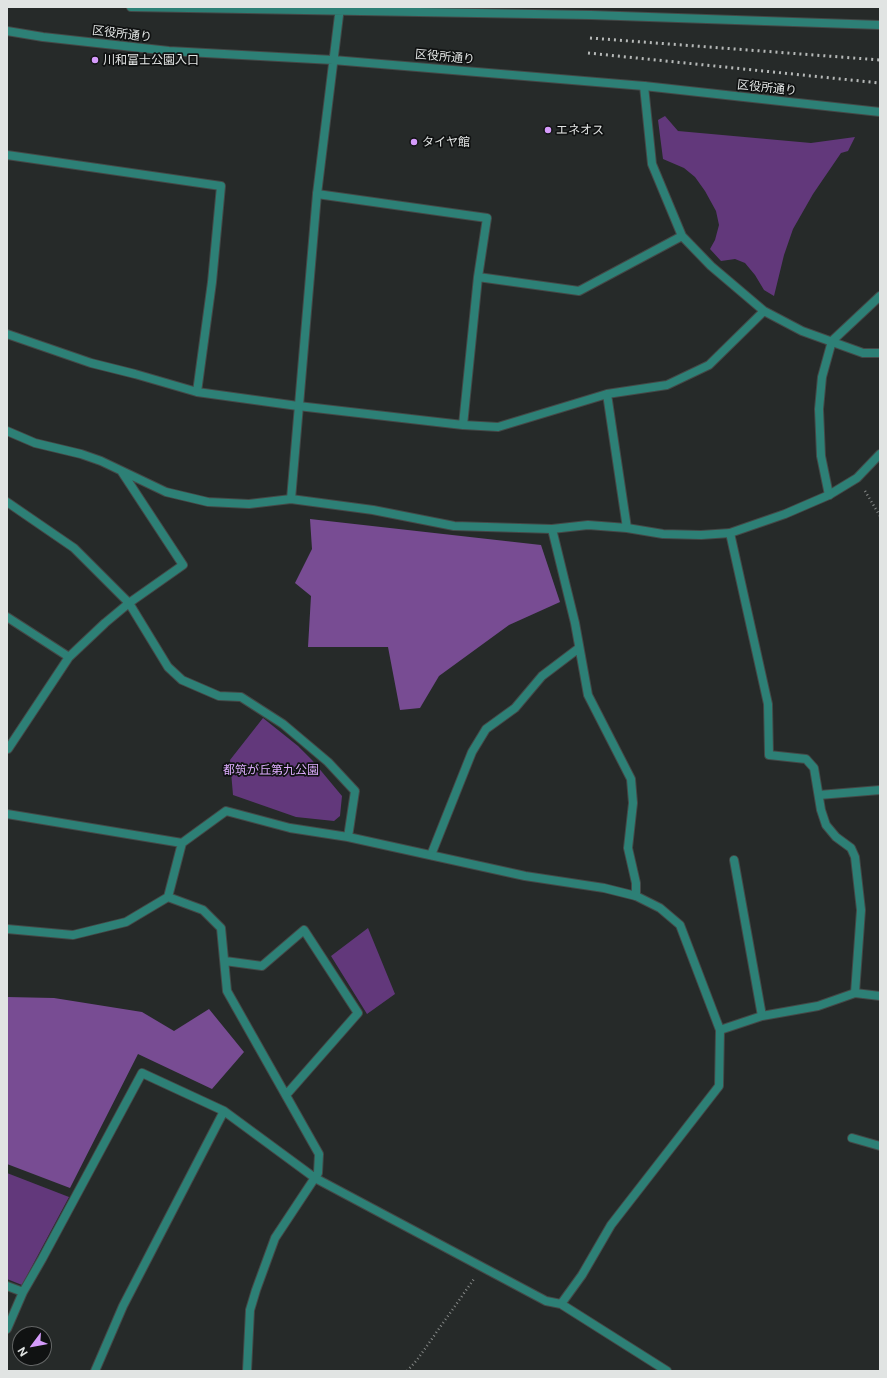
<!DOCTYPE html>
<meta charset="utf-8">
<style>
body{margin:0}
#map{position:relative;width:887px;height:1378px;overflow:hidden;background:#262a29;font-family:"Public Sans",sans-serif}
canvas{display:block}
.frame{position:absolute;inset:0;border:8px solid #e1e4e3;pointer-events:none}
.north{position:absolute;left:12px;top:1326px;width:40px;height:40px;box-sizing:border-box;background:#101212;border:1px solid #646666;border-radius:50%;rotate:238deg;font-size:11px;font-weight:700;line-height:16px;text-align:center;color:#e1e4e3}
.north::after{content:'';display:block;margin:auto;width:14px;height:18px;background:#d59bfb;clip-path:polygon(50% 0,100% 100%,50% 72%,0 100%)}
</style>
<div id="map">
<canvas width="887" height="1378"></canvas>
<div class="frame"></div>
<div class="north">N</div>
</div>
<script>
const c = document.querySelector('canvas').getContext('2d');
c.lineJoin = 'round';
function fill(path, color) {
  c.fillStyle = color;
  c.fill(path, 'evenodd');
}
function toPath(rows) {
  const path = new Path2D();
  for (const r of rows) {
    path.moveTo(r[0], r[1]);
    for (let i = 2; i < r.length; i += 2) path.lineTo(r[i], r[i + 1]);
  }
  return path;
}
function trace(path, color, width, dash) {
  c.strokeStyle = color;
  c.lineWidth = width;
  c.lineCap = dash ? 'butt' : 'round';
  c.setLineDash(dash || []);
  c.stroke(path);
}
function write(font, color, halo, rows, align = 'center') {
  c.font = font + ' "Public Sans","Noto Sans JP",sans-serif';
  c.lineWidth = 3.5;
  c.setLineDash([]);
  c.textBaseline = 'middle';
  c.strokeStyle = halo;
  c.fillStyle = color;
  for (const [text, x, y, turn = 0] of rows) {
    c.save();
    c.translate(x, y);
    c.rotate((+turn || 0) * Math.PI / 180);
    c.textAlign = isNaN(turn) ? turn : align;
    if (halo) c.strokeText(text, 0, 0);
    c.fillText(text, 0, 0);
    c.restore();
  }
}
fill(toPath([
 [665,116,678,131,811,143,855,137,848,151,841,153,813,194,793,229,784,255,774,296,764,290,755,275,745,263,735,259,721,261,710,249,715,240,719,225,716,211,705,191,695,177,684,168,663,159,658,120],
 [263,718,298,746,312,760,342,796,340,816,334,821,296,817,233,795,230,760],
 [368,928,395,994,367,1014,331,956],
 [7,1173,69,1197,22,1285,7,1279]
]), '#62387b');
fill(toPath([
 [310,519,541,545,560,602,509,625,439,676,420,708,400,710,388,647,308,647,311,596,295,583,312,549],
 [7,997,54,998,142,1012,174,1031,209,1009,244,1052,212,1089,138,1054,70,1188,7,1164]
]), '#784c93');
const service = toPath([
 [829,495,821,456,819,409,822,377,832,341,880,296],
 [552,529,575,623,588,695,631,779,633,803,628,848,636,883,636,896],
 [730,533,768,704,769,755,806,759,814,768,821,810,826,825,836,837,851,848,855,857,861,910,855,993],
 [431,855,472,752,486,729,515,708,542,676,579,648]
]);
const minor = toPath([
 [7,155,221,186,212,282,197,392],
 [317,194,487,218,478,277,463,425],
 [478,277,579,291,682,236],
 [764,311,802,331,863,353,880,353],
 [7,334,91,363,135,374,197,392,298,406,463,425,498,427,607,394,667,385,709,365,764,311,711,266,682,236,652,164,644,86],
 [607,394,627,528],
 [7,431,35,443,81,454,101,461,166,492,208,502,249,504,291,499,373,510,454,526,552,529,588,525,627,528,663,534,701,535,730,533,785,514,829,495,857,478,880,454],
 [7,502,74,548,129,603,168,667,182,680,219,696,241,697,283,724,328,762,355,791,348,837,525,876,604,888,636,896,660,908,680,925,720,1030,719,1086,611,1225,582,1275,561,1304],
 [7,617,69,657],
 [7,749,8,749,69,657,105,623,129,603,183,565,122,472],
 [819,795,880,790],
 [7,814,182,843,226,811,290,828,348,837],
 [734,860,762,1016],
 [168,897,203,910,221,928,227,991,319,1154,318,1173,275,1238,256,1290,250,1310,247,1371],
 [7,929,73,935,126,922,168,897,182,843],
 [225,961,262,966,304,930,358,1013,286,1095],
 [720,1030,762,1016,818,1006,855,993,880,996],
 [852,1138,880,1146],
 [7,1286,23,1292],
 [7,1329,23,1292,42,1259,142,1073,224,1111,315,1178,546,1301,561,1304,667,1371],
 [95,1371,123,1306,224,1111]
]);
const tertiary = toPath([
 [131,7,591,15,880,25],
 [7,31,43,37,169,51,333,60,644,86,880,112],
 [291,499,317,194,340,7]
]);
trace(service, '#444847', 10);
trace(minor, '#444847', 10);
trace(tertiary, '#444847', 10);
trace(toPath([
 [865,491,880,516],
 [407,1371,417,1360,474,1279]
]), '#878a89', 2.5, [1, 3]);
trace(service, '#2d8076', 8);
trace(minor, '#2d8076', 8);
trace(tertiary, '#2d8076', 8);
trace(toPath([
 [590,38,880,60],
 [588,53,880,83]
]), '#b6b9b8', 3, [2, 4]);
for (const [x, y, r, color] of [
 [95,60,4,"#d59bfb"],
 [548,130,4,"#d59bfb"],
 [414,142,4,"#d59bfb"]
]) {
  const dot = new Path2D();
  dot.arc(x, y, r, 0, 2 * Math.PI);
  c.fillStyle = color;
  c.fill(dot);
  trace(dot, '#101212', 1.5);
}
write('12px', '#e1e4e3', '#101212', [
 ["区役所通り",122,34,7],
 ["区役所通り",445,57,5],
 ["区役所通り",767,88,6]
]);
write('12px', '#e1e4e3', '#101212', [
 ["川和富士公園入口",103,60],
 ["エネオス",556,130],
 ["タイヤ館",422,142]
], 'left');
write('12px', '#dbabfb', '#101212', [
 ["都筑が丘第九公園",271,770]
]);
</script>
